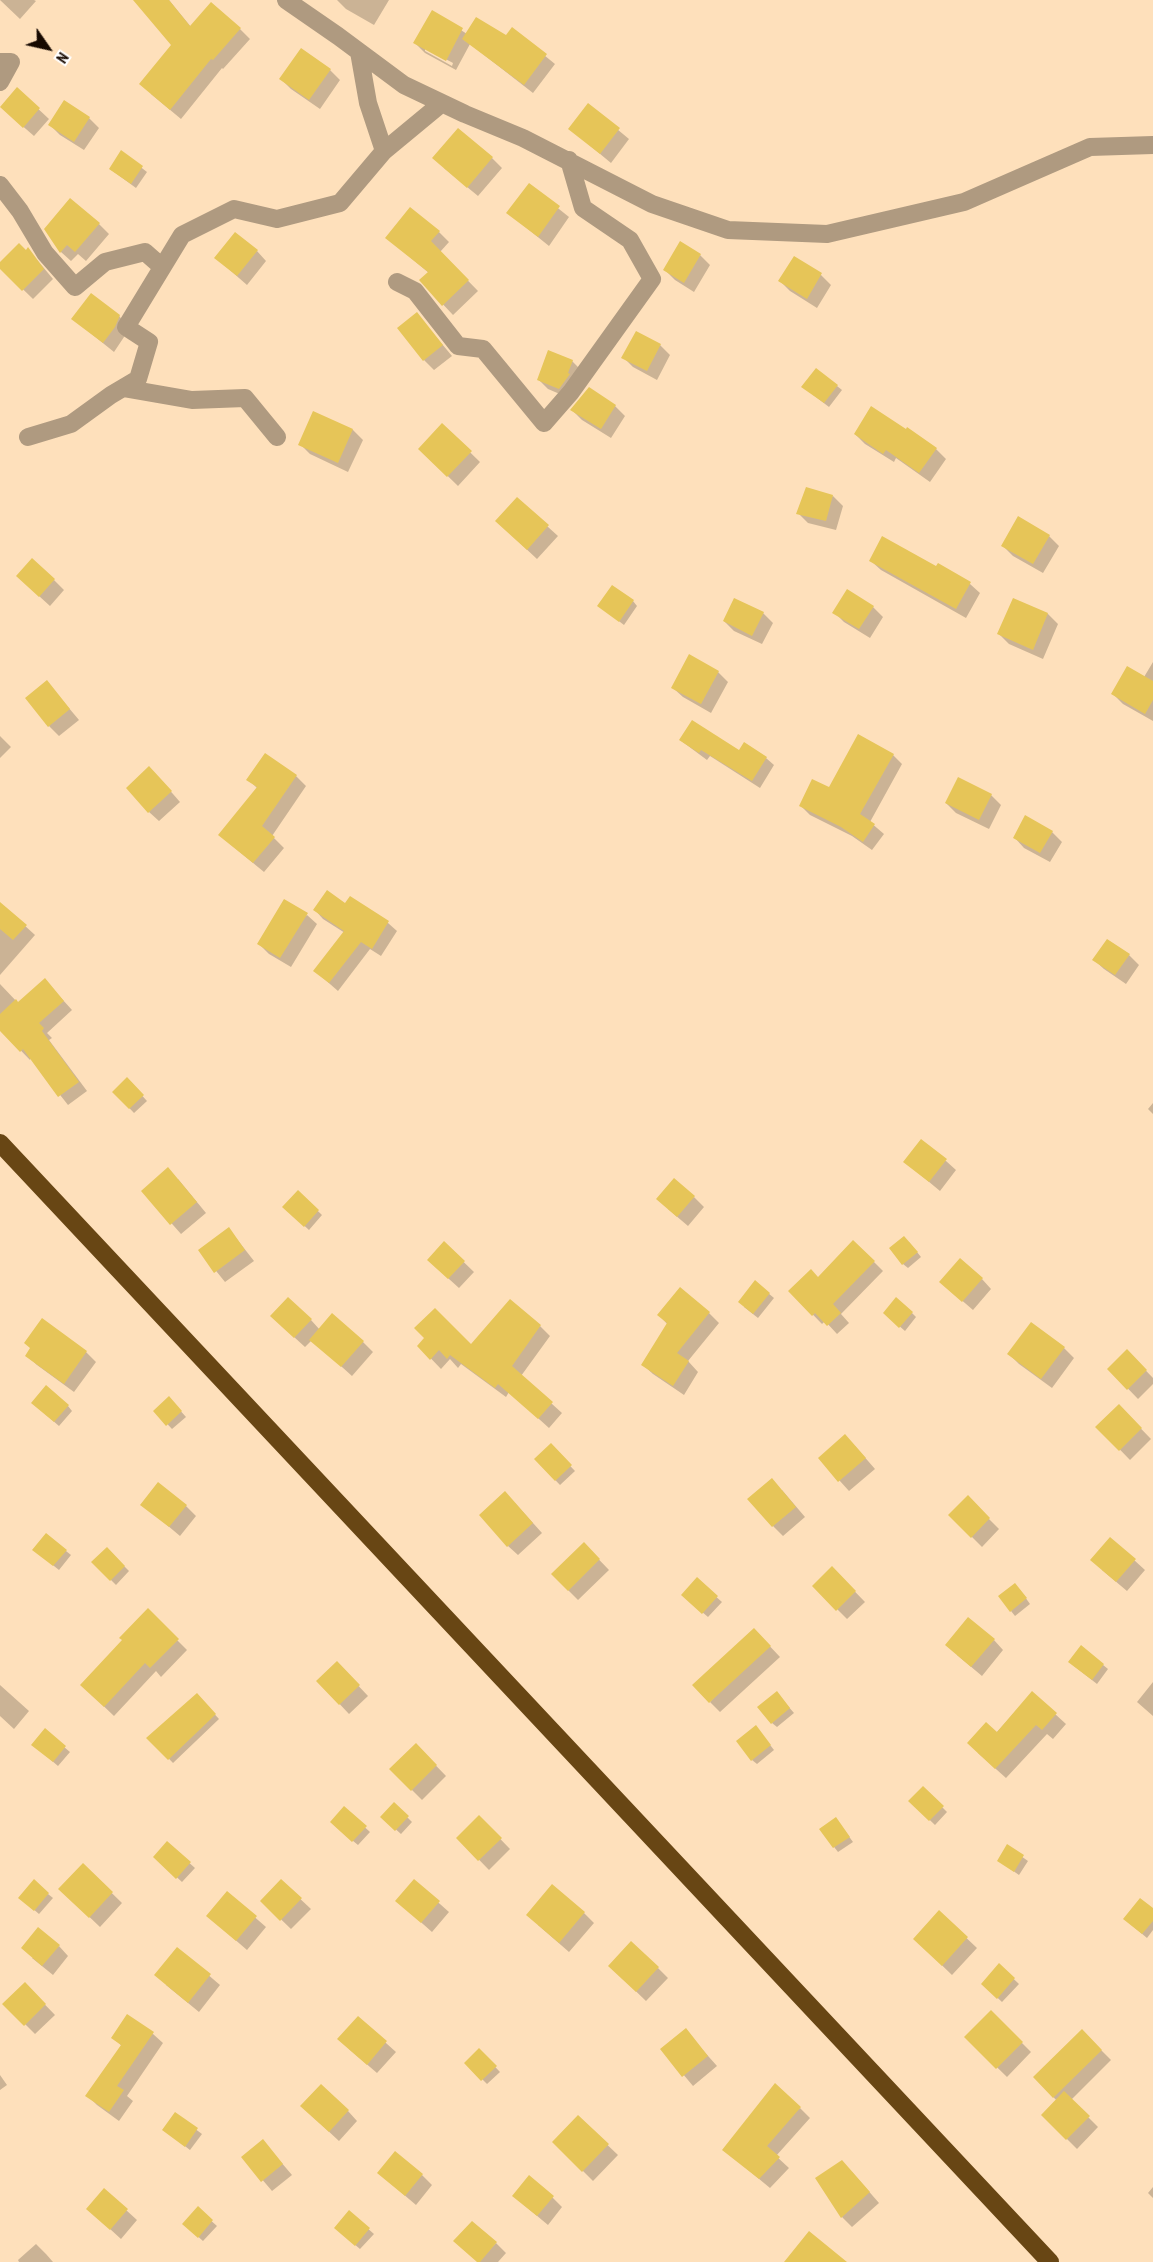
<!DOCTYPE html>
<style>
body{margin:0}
#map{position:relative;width:1153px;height:2262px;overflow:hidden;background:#fee0bb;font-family:"PT Sans Narrow",sans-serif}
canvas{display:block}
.north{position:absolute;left:18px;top:18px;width:60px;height:60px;-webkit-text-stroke:4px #fff;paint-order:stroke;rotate:124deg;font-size:16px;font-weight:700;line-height:24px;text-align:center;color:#170900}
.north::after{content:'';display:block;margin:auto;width:21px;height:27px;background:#170900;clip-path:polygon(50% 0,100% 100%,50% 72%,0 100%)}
</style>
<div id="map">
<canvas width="1153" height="2262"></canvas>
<div class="north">N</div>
</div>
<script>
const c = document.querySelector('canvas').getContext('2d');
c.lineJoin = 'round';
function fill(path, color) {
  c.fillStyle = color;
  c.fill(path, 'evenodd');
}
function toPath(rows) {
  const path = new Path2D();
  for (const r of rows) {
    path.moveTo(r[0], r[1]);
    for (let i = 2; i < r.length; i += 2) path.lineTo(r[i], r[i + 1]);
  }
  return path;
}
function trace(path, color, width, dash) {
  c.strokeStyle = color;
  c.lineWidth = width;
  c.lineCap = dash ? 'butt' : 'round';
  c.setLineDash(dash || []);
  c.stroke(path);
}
fill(toPath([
 [0,0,34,0,36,1,20,19],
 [135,0,169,0,191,27,240,29,250,39,223,69,222,68,181,119,151,94,173,45],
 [337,0,389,0,374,25,346,9],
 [433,12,467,34,506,37,512,29,555,64,533,93,470,44,456,70,425,53,415,43],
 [425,48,453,63,452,66,425,51],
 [330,70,340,80,320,109,291,89,281,79],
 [17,89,49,119,34,136,11,116],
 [588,105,629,139,611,163,570,129],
 [89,118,99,128,84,150,60,135,50,125],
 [121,152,147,172,136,188,110,169],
 [492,158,502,168,478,196,444,168],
 [529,185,569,217,549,246,508,213],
 [99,224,109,234,86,261,78,254,71,261,61,252,46,229],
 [439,232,449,242,440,252,478,291,453,315,421,281,429,273,387,238],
 [28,249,53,279,33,299,0,267,0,265],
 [257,251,266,261,247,285,216,258],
 [700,255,710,265,694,292,675,280,665,270],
 [794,258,821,275,831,285,817,308,790,291,780,281],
 [417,314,452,356,434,370,424,360],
 [119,316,129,327,124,337,114,352,73,319],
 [660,345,670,355,657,380,633,367,623,357],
 [572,361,582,371,569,398,548,389,538,379],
 [837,386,842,390,829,407,808,391],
 [615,406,625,416,611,438,582,420,572,410],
 [314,413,353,430,363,440,348,472,310,454,300,444],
 [442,425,480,462,458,486,420,449],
 [855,434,936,449,946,459,930,482,896,458,894,462,865,444],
 [833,496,843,506,836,530,808,523,798,513],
 [517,499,558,536,537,559,507,531],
 [1049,536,1059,546,1043,573,1013,556,1003,546],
 [871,561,937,568,939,565,970,584,980,593,966,618,881,570],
 [54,580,64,590,50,606,28,586],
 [1014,600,1048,614,1058,624,1043,659,1009,644,999,634],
 [633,601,637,606,624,625,599,606],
 [873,607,883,617,870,638,844,622,834,612],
 [763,613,773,623,762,644,734,631,724,621],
 [1153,662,1153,721,1123,704,1113,694,1144,677],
 [718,672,728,682,711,713,683,697,673,688],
 [47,682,79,720,59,736,49,726],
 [0,736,11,747,0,758],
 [680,740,766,758,774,765,760,788,710,756,707,760],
 [265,755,296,776,306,786,272,836,284,848,264,872,230,844,257,788,248,779],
 [893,755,902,764,870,822,884,834,872,850,852,836,810,815,801,806],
 [159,778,180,802,159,821,149,812],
 [958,779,991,795,1001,805,989,829,956,813,946,803],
 [1052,832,1062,842,1050,862,1024,848,1015,838],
 [350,898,388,923,397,931,381,956,370,949,338,991,315,971,345,933,323,919,315,910,345,906],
 [0,903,35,935,0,975],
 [307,915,317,924,291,967,269,954,259,944],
 [1129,955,1139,965,1126,984,1104,969,1094,960],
 [0,984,19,1004,53,989,72,1010,47,1033,52,1038,49,1040,87,1091,68,1105,31,1058,30,1060,0,1029],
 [127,1079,147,1101,134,1113,114,1092],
 [1153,1103,1153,1114,1148,1109],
 [946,1161,956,1170,940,1191,905,1162],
 [178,1179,206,1213,181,1234,143,1191],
 [298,1192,322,1215,309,1230,284,1207],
 [694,1197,704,1207,688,1226,668,1209],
 [229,1229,254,1261,225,1282,200,1251],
 [854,1242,883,1271,841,1314,849,1323,837,1334,825,1321,822,1324,790,1291,818,1279],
 [909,1242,921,1257,908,1268,903,1264],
 [444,1243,474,1272,459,1288,439,1270],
 [982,1279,991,1289,973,1310,951,1291],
 [755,1282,774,1298,758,1318,744,1307],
 [709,1313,719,1323,688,1361,698,1372,684,1395,653,1374,643,1365,668,1325,659,1315],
 [912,1313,916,1317,905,1331,889,1317],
 [42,1320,86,1352,96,1362,74,1392,37,1365,27,1356,32,1349],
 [311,1320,320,1330,363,1342,373,1352,352,1376,312,1340,305,1347,282,1326],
 [540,1326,550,1336,521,1376,562,1413,549,1428,509,1392,506,1397,461,1364,458,1368,450,1359,441,1369,419,1346,427,1338,471,1346],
 [1064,1348,1074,1358,1052,1388,1019,1364,1009,1354],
 [1127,1351,1153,1378,1153,1384,1138,1399,1109,1369],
 [169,1398,186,1417,172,1429,155,1411],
 [68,1406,72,1411,59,1426,37,1407],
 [1119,1406,1151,1439,1130,1460,1098,1427],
 [551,1446,575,1471,560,1485,536,1460],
 [855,1446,875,1469,849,1491,820,1459],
 [782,1490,805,1517,783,1536,773,1526],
 [968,1498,999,1529,982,1547,950,1515],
 [515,1503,542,1533,518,1555,508,1546],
 [142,1504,186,1506,196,1516,180,1536],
 [46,1535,71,1555,59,1570,39,1554],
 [1111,1539,1145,1570,1127,1591,1102,1570],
 [584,1544,609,1570,578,1600,553,1575],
 [107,1549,129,1571,116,1585,93,1562],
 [832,1568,865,1602,847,1619,814,1586],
 [697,1580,722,1602,708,1617,688,1600],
 [1020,1590,1030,1604,1015,1616,1011,1611],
 [148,1611,187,1650,161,1677,156,1671,114,1716,92,1695,124,1640],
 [764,1640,780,1657,720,1712,710,1702],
 [994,1640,1003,1650,982,1676,957,1655],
 [1081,1647,1108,1669,1097,1684,1074,1666],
 [337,1663,368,1696,349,1714,318,1681],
 [1153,1682,1153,1716,1137,1702],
 [0,1685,29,1711,14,1729,0,1716],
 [1032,1693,1066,1724,1053,1739,1047,1734,1006,1778,978,1753],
 [197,1695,219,1719,173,1763,149,1738],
 [781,1698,794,1713,777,1727,772,1723],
 [45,1731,70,1752,58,1766,38,1749],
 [760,1732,774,1750,757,1764,752,1760],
 [416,1745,446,1776,422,1800,391,1769],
 [923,1788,947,1812,935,1825,910,1801],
 [394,1804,412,1822,401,1834,382,1817],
 [344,1808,370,1832,358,1845,336,1827],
 [479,1817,510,1849,489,1870,458,1838],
 [840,1824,853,1842,838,1852,821,1830],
 [167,1843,195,1868,182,1882,155,1857],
 [1008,1847,1028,1861,1019,1875,999,1861],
 [83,1865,122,1903,100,1927,60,1889],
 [281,1881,311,1909,291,1929,262,1901],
 [414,1881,449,1912,432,1932,397,1901],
 [227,1893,266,1927,247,1950,218,1925],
 [48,1894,53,1898,39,1914,25,1902],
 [1153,1910,1153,1930,1147,1938,1129,1923],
 [939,1912,977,1948,952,1975,925,1949],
 [584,1913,594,1923,569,1952,538,1925],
 [59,1946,68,1956,53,1975,32,1958],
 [178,1949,220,1985,199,2012,166,1985],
 [999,1965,1019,1984,1002,2002,983,1984],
 [658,1968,668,1978,646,2001,620,1976],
 [25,1984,55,2015,35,2034,5,2004],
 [991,2012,1031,2052,1007,2077,966,2037],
 [358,2018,396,2052,377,2073,349,2049],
 [685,2030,717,2066,693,2086,662,2049],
 [1082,2031,1111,2060,1071,2100,1098,2127,1077,2149,1043,2115,1057,2101,1035,2077],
 [153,2034,163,2043,127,2096,133,2101,119,2121,97,2105,87,2095,122,2046,113,2038],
 [479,2050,500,2072,487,2084,466,2063],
 [0,2075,7,2085,0,2090],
 [800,2108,810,2118,776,2156,789,2168,770,2188,724,2150],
 [348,2111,357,2121,339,2141,312,2116],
 [175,2114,202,2134,190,2150,164,2130],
 [578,2117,618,2155,593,2181,554,2142],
 [263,2141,292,2175,272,2191,243,2157],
 [852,2172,879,2203,852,2227,842,2217],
 [422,2175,432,2185,416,2205,389,2182],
 [1153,2187,1153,2198,1148,2193],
 [104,2190,137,2220,121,2239,98,2218],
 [552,2197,562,2207,548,2225,524,2205],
 [198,2209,217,2226,203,2241,184,2224],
 [349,2212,374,2234,360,2249,340,2232],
 [496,2243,506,2253,498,2262,478,2262],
 [36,2244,46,2254,53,2262,19,2262,18,2260]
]), '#0003');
fill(toPath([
 [133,0,169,0,190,26,211,2,241,28,213,60,211,59,170,110,139,84,171,45],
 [432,10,463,28,446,61,413,43],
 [476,17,506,35,512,27,547,54,524,85,462,39],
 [301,48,331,69,309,100,279,79],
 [17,87,40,108,23,128,0,107],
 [64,100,90,117,74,142,48,125],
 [588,103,620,128,600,154,568,129],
 [458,128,493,157,467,188,432,158],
 [121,150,143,166,131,184,109,169],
 [529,183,560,206,538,237,506,213],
 [70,198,100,223,75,252,67,245,60,253,44,229],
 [410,207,440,231,431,241,469,280,442,306,419,280,428,272,385,238],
 [235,232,258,250,237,276,214,258],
 [680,241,701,254,684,283,663,270],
 [19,243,26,250,28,247,44,269,22,291,0,269,0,262],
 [794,256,822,273,807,299,778,281],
 [91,293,120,315,115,327,103,343,71,319],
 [417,312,443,345,423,361,397,328],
 [636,331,661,344,647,371,621,358],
 [548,350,573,360,568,373,570,374,559,389,537,380],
 [816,368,838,385,824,403,801,387],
 [589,387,616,405,601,429,570,410],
 [871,406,906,429,907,427,937,448,919,473,886,450,883,454,854,434],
 [313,411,353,429,338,463,298,445],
 [442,423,472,451,447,477,418,449],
 [806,487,833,495,826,521,796,514],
 [517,497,549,525,527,550,495,521],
 [1018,516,1050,535,1033,564,1001,546],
 [882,536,936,566,938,563,971,582,956,609,869,561],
 [32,558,55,579,39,597,16,576],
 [612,585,634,600,619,622,597,606],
 [847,589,874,606,859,629,832,613],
 [734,598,764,612,752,636,723,621],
 [1013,598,1048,613,1033,650,997,634],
 [689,654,719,671,701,704,671,688],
 [1127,666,1153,681,1153,700,1145,714,1111,694],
 [47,680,70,709,48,727,25,698],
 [692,720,739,750,744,742,767,757,752,781,701,750,699,753,679,740],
 [858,734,894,754,860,814,875,824,863,842,841,827,799,806,812,779,829,787],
 [265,753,297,775,262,826,275,837,253,863,218,835,257,787,246,780],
 [149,766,172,791,148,813,126,788],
 [958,777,992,794,979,820,945,803],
 [1025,815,1053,831,1040,853,1013,838],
 [327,890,345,903,350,896,389,921,372,949,361,942,329,983,313,971,344,931,313,910],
 [284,899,308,913,280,958,257,944],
 [0,902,27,925,13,940,0,929],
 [1107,939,1130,954,1115,975,1092,960],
 [45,978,64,1001,39,1023,44,1028,42,1031,79,1082,58,1097,23,1049,20,1052,0,1031,0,1014,16,999,18,1002],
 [127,1077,144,1095,129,1109,112,1092],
 [921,1139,947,1159,929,1182,903,1162],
 [168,1167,197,1202,170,1225,141,1191],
 [674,1178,695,1196,677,1217,656,1199],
 [298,1190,319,1210,304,1227,282,1207],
 [229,1227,245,1250,214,1273,198,1250],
 [904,1236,918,1252,902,1265,889,1248],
 [853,1240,875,1261,833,1304,841,1313,827,1326,815,1313,812,1316,788,1291,811,1269,818,1277],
 [444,1241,465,1261,448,1279,427,1260],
 [960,1258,983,1278,962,1302,939,1282],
 [755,1280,770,1293,753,1314,738,1302],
 [680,1287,710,1312,677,1353,689,1361,673,1386,641,1365,667,1323,657,1315],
 [288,1297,312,1319,294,1338,270,1316],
 [896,1297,913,1312,899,1328,883,1313],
 [510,1299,541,1325,512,1366,553,1402,538,1419,498,1384,495,1388,450,1355,447,1359,439,1350,430,1360,417,1346,424,1338,414,1328,435,1308,471,1344],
 [332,1313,364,1341,341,1367,309,1340],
 [42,1318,87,1351,64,1384,25,1356,30,1348,24,1343],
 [1031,1322,1065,1347,1041,1379,1007,1354],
 [1127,1349,1147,1370,1127,1390,1107,1369],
 [46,1385,69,1405,54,1422,31,1403],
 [169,1396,182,1411,166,1426,153,1411],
 [1119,1404,1142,1428,1119,1451,1095,1427],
 [845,1434,866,1458,838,1482,818,1458],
 [551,1443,572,1465,555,1481,534,1459],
 [772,1478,796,1507,772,1527,747,1499],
 [158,1482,187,1505,169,1527,140,1505],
 [505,1491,533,1523,507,1547,479,1515],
 [968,1495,990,1518,971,1538,948,1515],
 [46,1533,67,1550,53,1566,32,1550],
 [1110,1537,1136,1559,1116,1582,1090,1560],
 [584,1542,600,1559,568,1591,551,1574],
 [107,1547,125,1566,110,1581,91,1562],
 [832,1566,856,1591,836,1611,812,1586],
 [697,1577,718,1596,702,1614,681,1595],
 [1015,1583,1027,1598,1010,1612,998,1596],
 [148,1608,179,1639,150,1668,145,1663,104,1707,80,1685,122,1640,119,1638],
 [968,1617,995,1639,971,1667,945,1645],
 [754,1628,771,1646,709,1703,692,1685],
 [1081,1645,1104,1664,1092,1680,1068,1662],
 [337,1661,360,1685,339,1705,316,1681],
 [777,1691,790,1708,771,1724,757,1707],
 [1032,1691,1057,1713,1042,1730,1036,1725,995,1769,967,1743,986,1722,997,1732],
 [197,1693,216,1714,168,1760,146,1738],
 [756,1725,771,1745,751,1761,736,1741],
 [45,1728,66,1746,53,1762,31,1745],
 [416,1743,437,1765,411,1791,389,1769],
 [923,1786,944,1806,929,1821,908,1801],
 [394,1802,409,1816,395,1831,380,1817],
 [344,1806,367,1826,352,1842,330,1822],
 [479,1815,502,1838,478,1861,456,1838],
 [836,1817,850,1837,833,1848,819,1829],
 [167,1841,191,1862,176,1879,153,1857],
 [1007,1844,1024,1855,1014,1872,997,1861],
 [83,1863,113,1892,89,1918,58,1889],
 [34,1879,49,1893,34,1911,18,1898],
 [281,1879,302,1898,280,1921,260,1901],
 [414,1879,440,1901,421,1923,395,1901],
 [552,1884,585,1912,559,1943,526,1915],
 [227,1891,257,1916,236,1941,206,1916],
 [1140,1898,1153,1908,1153,1921,1142,1934,1123,1919],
 [939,1910,968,1937,942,1966,913,1939],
 [38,1927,60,1945,42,1966,21,1948],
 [631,1941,659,1967,636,1992,608,1966],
 [177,1947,211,1974,188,2003,154,1975],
 [999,1963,1015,1978,997,1999,981,1984],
 [25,1982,46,2004,24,2026,2,2004],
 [991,2010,1023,2042,996,2069,964,2037],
 [127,2014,154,2032,117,2086,124,2090,109,2112,85,2096,121,2045,111,2038],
 [358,2016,387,2041,367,2065,337,2039],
 [686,2028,708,2056,682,2077,660,2049],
 [1082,2029,1102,2050,1053,2098,1033,2077],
 [479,2048,497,2066,481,2081,464,2063],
 [775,2083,801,2107,767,2146,780,2157,759,2179,722,2150],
 [321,2084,349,2110,329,2132,300,2106],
 [1064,2091,1090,2116,1066,2140,1041,2115],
 [175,2112,198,2128,185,2147,162,2130],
 [578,2115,609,2144,582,2172,552,2142],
 [263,2139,283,2164,261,2182,241,2157],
 [395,2151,423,2174,405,2196,377,2173],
 [842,2160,870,2192,841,2218,815,2178],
 [529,2175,554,2196,537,2216,512,2196],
 [104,2188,128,2209,110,2230,86,2209],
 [198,2206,213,2220,198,2238,182,2224],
 [349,2210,370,2228,355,2246,334,2228],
 [472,2221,497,2242,480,2262,477,2262,453,2241],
 [809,2231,847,2262,784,2262]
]), '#e6c558');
trace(toPath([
 [286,0,338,36,404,85,465,114,523,138,652,204,728,230,827,234,964,202,1090,147,1153,145],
 [359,52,368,103,384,151],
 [0,62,11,62,0,82],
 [0,185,20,211,45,253,75,287,105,262,145,252,162,267],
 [397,282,415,291,458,346,483,349,544,423,571,392,652,279,630,240,583,208,569,160],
 [123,388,192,400,245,398,277,437],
 [28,437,71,424,111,395,138,379,149,342,126,327,182,235,234,209,277,219,340,203,384,151,442,103]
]), '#af9a80', 18);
trace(toPath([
 [0,1143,1050,2262]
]), '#684614', 18);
</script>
